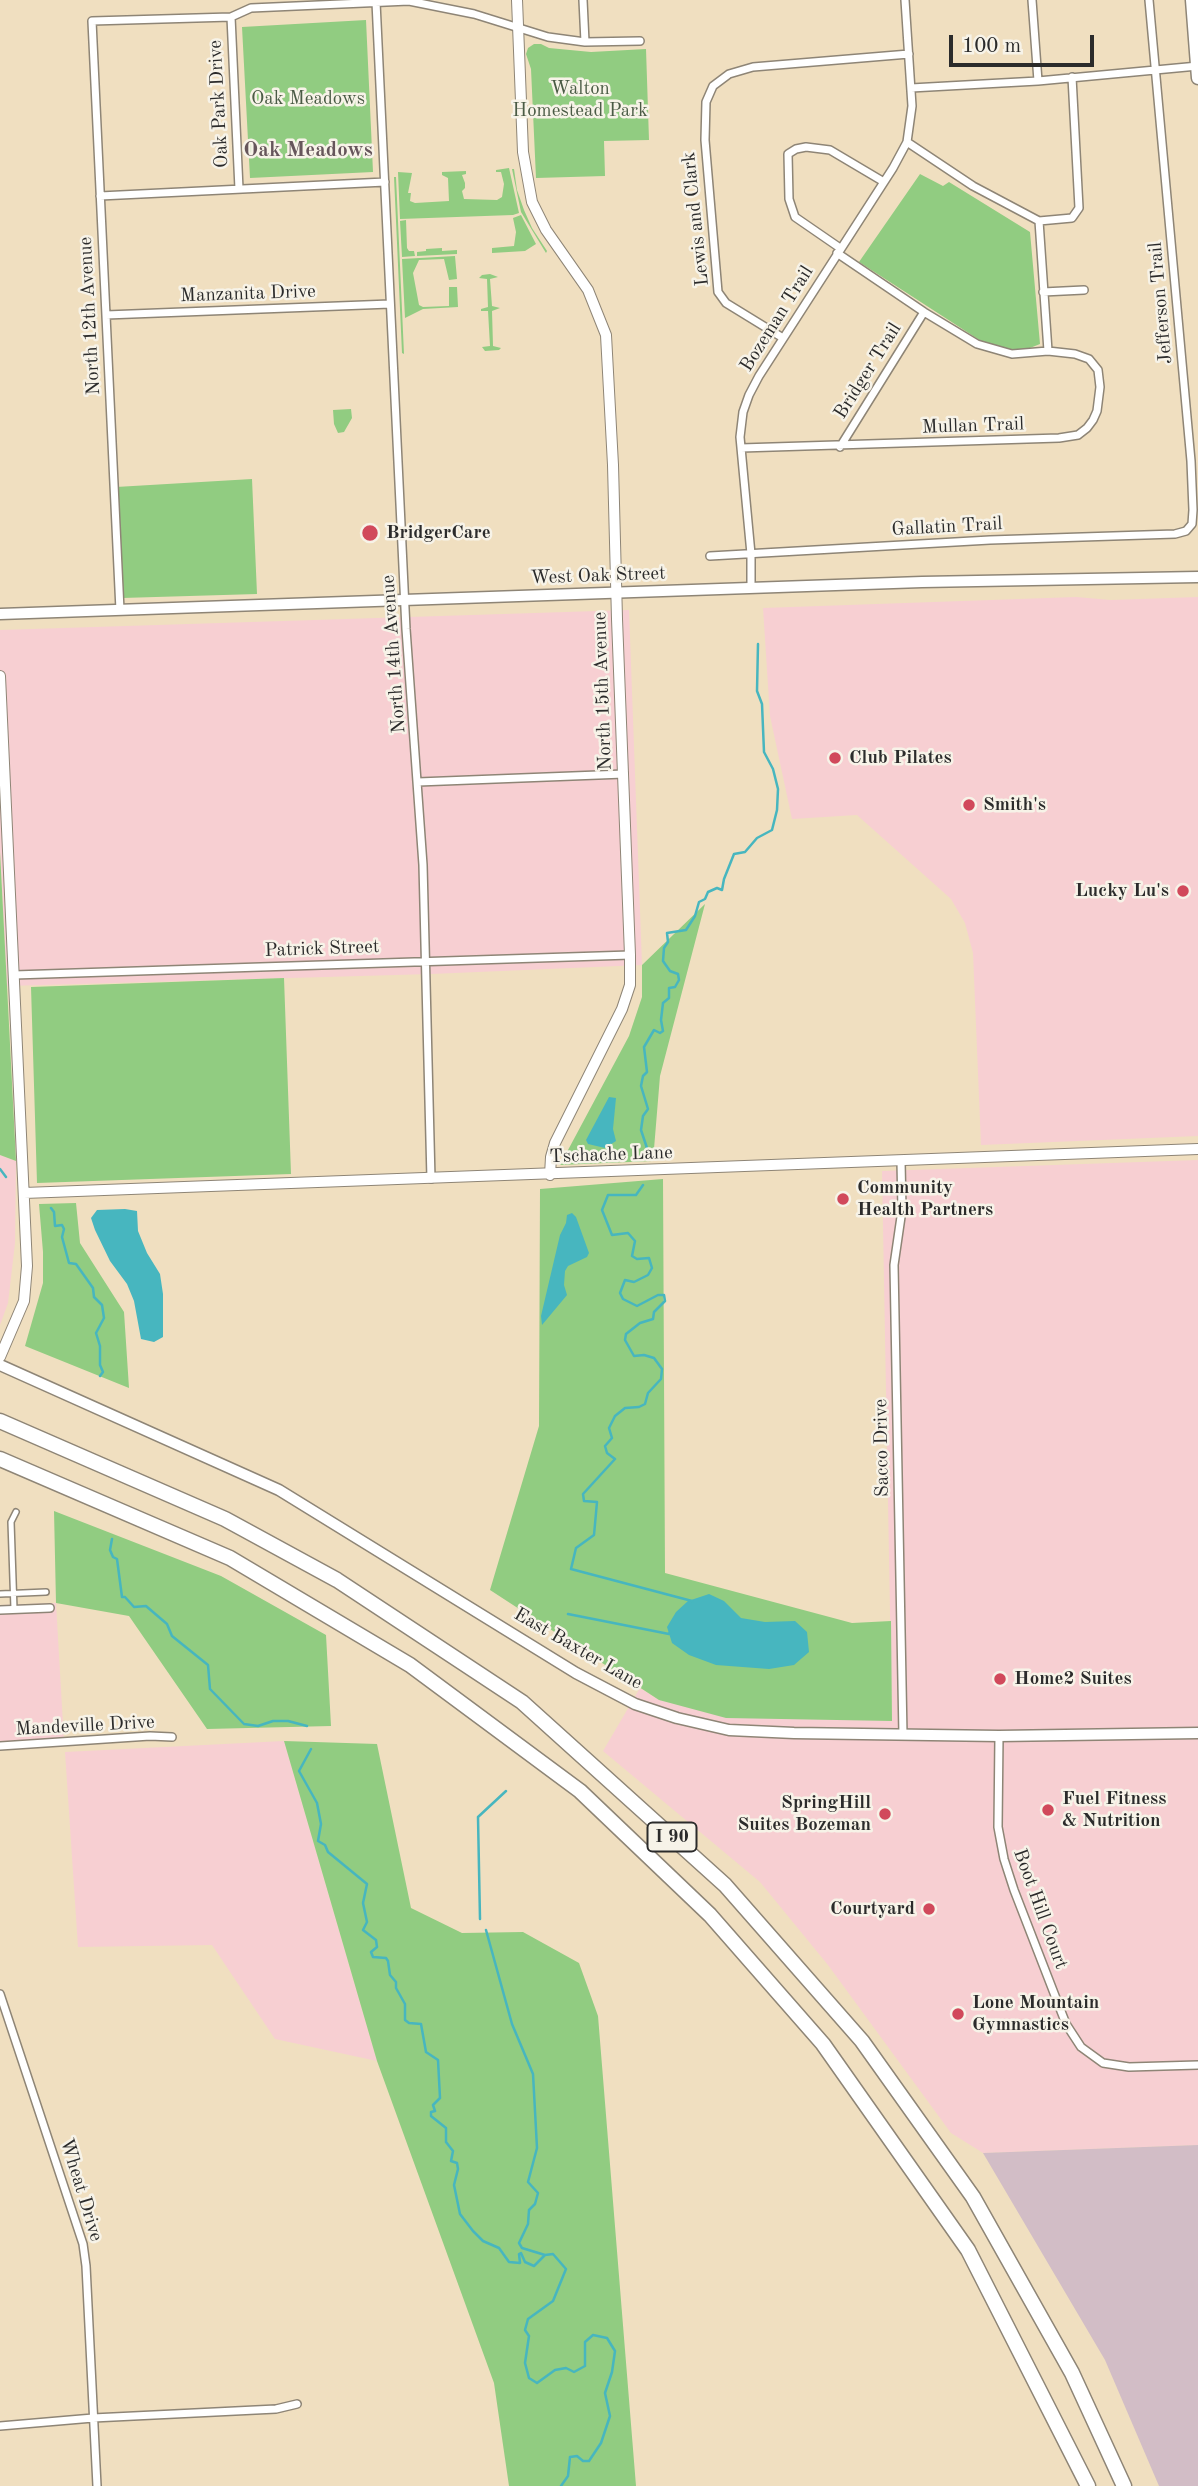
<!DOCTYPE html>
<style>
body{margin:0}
#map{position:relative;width:1198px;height:2486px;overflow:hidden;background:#f0dfc0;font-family:"Old Standard TT",serif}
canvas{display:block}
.scale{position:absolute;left:949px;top:35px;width:145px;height:32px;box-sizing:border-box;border:4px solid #2b2b2b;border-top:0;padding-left:9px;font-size:21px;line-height:24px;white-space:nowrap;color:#2b2b2b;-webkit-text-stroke:5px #f7f3e8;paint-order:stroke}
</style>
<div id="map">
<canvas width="1198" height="2486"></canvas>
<div class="scale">100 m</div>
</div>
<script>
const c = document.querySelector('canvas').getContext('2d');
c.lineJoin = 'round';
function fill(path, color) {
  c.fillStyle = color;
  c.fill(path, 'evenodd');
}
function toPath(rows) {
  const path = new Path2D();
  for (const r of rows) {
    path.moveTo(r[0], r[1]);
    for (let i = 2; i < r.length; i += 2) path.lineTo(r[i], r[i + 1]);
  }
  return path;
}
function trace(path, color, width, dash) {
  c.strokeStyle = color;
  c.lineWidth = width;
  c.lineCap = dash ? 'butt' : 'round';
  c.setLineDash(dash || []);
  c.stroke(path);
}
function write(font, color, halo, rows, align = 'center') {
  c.font = font + ' "Old Standard TT",serif';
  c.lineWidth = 5;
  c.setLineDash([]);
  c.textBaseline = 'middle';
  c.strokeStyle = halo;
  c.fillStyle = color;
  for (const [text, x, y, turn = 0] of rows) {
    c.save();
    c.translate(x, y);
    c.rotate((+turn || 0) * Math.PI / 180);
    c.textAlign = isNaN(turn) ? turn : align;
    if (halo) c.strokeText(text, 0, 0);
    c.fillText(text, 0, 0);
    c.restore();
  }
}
fill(toPath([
 [1076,597,1111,600,1198,597,1198,1136,981,1145,973,953,965,923,951,899,857,815,792,819,770,716,763,608],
 [629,610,642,965,431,974,7,986,0,852,0,630],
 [0,1155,16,1161,15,1243,8,1303,0,1325],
 [1198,1160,1198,2145,983,2153,951,2133,828,1965,760,1882,603,1751,640,1688,659,1700,892,1721,882,1171],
 [56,1603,64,1742,0,1746,0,1605],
 [284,1741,377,2061,275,2039,212,1945,78,1947,65,1752]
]), '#f7cfd2');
fill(toPath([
 [1198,2145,1198,2486,1159,2486,1105,2360,983,2153]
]), '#d2bdc6');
fill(toPath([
 [366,20,373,172,250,178,242,27],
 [534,44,541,44,549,48,591,52,646,49,649,140,604,141,605,176,536,178,531,69,526,54,528,48],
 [509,168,519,213,513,215,400,219,398,172,412,173,408,193,411,193,410,201,415,203,449,201,448,178,442,175,442,172,466,171,466,174,462,175,465,183,465,188,462,191,464,199,497,200,502,197,504,184,501,172,496,172,496,170],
 [512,169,514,169,517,190,524,210,532,228,547,251,546,253,521,212],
 [920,174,943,186,949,182,1030,232,1040,344,1025,350,1002,350,984,343,859,262],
 [394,177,396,177,404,354,402,353],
 [521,215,536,244,525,251,492,253,492,248,514,246,516,232,513,218],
 [406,220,407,248,409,251,414,251,415,256,402,257,400,221],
 [442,248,442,251,457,250,457,254,417,256,417,252,426,251,426,249],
 [455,256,457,279,449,280,444,259,419,260,413,273,419,305,423,307,449,306,449,287,457,287,458,307,423,309,405,318,402,259],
 [490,274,498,277,490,279,492,306,500,308,492,311,493,346,501,348,499,350,485,351,482,347,490,346,488,311,481,311,481,309,488,307,487,279,479,278,482,275],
 [351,409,352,418,344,432,338,433,334,424,333,410],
 [252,479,257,594,122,598,116,487],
 [0,852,7,986,16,1161,0,1155],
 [705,904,660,1076,653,1161,560,1165,629,1036,642,997,642,965],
 [284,978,291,1174,37,1183,31,987],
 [663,1179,665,1573,852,1623,891,1621,892,1721,726,1718,659,1700,490,1590,539,1426,540,1189],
 [76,1203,80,1243,124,1312,129,1388,25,1346,43,1283,43,1252,39,1204],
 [54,1511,221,1576,326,1635,331,1726,207,1729,129,1616,56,1603],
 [284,1741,377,1744,411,1908,462,1933,523,1932,579,1963,598,2016,636,2486,509,2486,494,2383,377,2061]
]), '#91cc81');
fill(toPath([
 [609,1097,616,1098,613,1129,616,1141,605,1148,588,1144,586,1140],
 [125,1209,137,1211,138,1231,147,1253,160,1274,163,1294,163,1337,154,1342,141,1339,134,1301,127,1284,110,1261,95,1230,91,1218,97,1210],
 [572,1213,576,1217,589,1253,587,1257,568,1266,565,1271,564,1285,567,1295,542,1325,541,1316,560,1235,566,1223,567,1215],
 [709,1594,724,1601,741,1618,765,1622,795,1621,807,1632,809,1652,794,1665,769,1669,716,1665,689,1655,672,1643,667,1627,676,1612,688,1601]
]), '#47b6bf');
trace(toPath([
 [641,1157,648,1151,641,1130,643,1116,648,1109,641,1086,643,1076,647,1072,644,1047,654,1030,660,1033,663,1031,661,1020,663,1003,669,998,669,988,675,987,679,980,678,974,670,971,663,961,664,948,668,942,667,933,686,930,695,916,699,902,705,899,708,892,717,888,722,890,724,879,734,854,745,852,757,838,772,830,777,810,778,789,773,769,764,752,762,704,757,691,758,644],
 [0,1169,6,1177],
 [643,1185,636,1195,608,1195,602,1210,612,1235,628,1233,635,1241,632,1256,637,1259,649,1258,652,1268,648,1275,634,1282,625,1280,620,1293,623,1299,637,1306,658,1295,664,1295,665,1301,654,1312,653,1319,640,1323,626,1334,625,1340,634,1356,644,1355,654,1358,662,1369,661,1379,648,1393,645,1404,639,1407,625,1408,615,1416,609,1428,612,1438,605,1446,607,1453,615,1459,583,1494,584,1501,597,1502,594,1535,576,1548,571,1569,692,1601],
 [51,1208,54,1212,55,1226,62,1225,64,1229,62,1237,69,1263,76,1264,93,1288,94,1297,102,1305,104,1318,96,1333,100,1346,100,1365,103,1372,100,1376],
 [112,1539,110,1550,113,1557,117,1559,122,1597,125,1597,134,1607,146,1606,167,1624,172,1636,208,1665,210,1689,244,1724,258,1726,273,1721,288,1721,307,1726],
 [568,1614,669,1634,670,1632],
 [311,1749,299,1771,317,1803,321,1824,318,1841,325,1845,328,1852,367,1884,363,1903,367,1922,363,1930,376,1940,377,1947,371,1952,373,1957,386,1958,388,1961,390,1975,396,1982,396,1988,405,2004,405,2020,409,2023,421,2024,426,2052,438,2060,440,2098,433,2105,435,2111,431,2112,431,2116,446,2128,446,2142,453,2151,451,2161,457,2163,458,2169,454,2185,460,2214,473,2231,483,2241,499,2248,509,2262,520,2263,519,2254,521,2253,525,2262,534,2266,545,2255],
 [480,1919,478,1817,506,1791],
 [486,1930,512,2024,533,2074,537,2148,528,2182,538,2193,535,2204,529,2210,528,2224,519,2243,522,2248,545,2255,553,2254,566,2269,553,2301,528,2319,525,2330,529,2336,525,2363,529,2378,537,2383,555,2370,566,2368,574,2372,585,2366,585,2342,593,2335,607,2338,615,2351,612,2372,605,2393,610,2416,601,2443,589,2461,583,2461,577,2456,570,2457,568,2476,561,2486]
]), '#47b6bf', 2.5);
const pedestrian = toPath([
 [0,1594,46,1592],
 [14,1609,11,1522,16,1512]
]);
const minor = toPath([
 [583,0,585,42],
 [1032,0,1038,81],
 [376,2,406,629,423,865,431,1179],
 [231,17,239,189],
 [911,88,1038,81,1198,66],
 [907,142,973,186,1039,221,1072,218,1079,208,1072,77],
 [100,196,385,182],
 [1039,221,1048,351],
 [840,248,795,217,789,199,788,154,796,149,806,147,830,150,884,182],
 [1043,292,1084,290],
 [106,315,390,304],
 [783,338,726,303,718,292,705,140,706,102,713,86,729,74,753,67,909,54],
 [840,447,924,312],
 [741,448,1059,438,1078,435,1087,428,1093,420,1097,411,1100,387,1098,370,1089,359,1075,354,1048,351,1012,354,977,344,924,312,837,253],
 [710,556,990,540,1175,534,1186,531,1192,524,1193,510,1191,461,1149,0],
 [751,587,751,554,740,437,743,412,749,395,759,376,893,168,907,142,912,106,905,0],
 [120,610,92,21,231,17,251,8,409,1,474,14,548,37,585,42,640,41],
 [418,782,624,774],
 [14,975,630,955],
 [901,1161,902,1210,894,1265,903,1735],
 [0,1610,50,1608],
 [999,1736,998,1827,1004,1859,1014,1890,1066,2024,1081,2047,1103,2063,1129,2067,1198,2065],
 [0,1746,150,1736,172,1737],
 [0,1994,83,2244,86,2266,97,2486],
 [0,2426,93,2418,276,2409,297,2404]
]);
const tertiary = toPath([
 [517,0,523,152,532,202,546,230,588,290,606,335,613,465,617,619,630,955,630,985,622,1009,555,1143,551,1157,550,1175],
 [0,676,27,1266,24,1301,0,1357],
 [24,1193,1198,1149]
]);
const secondary = toPath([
 [0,614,922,582,1198,577],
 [0,1365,279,1490,576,1673,635,1704,677,1718,729,1730,794,1733,999,1736,1198,1733]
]);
const primary = toPath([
 [1192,0,1198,78]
]);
const motorway = toPath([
 [0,1421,225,1519,337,1580,522,1702,725,1885,862,2041,973,2197,1072,2373,1124,2486],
 [0,1459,230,1558,410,1665,580,1791,710,1915,823,2044,968,2250,1088,2486]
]);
trace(pedestrian, '#8e8576', 8);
trace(minor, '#8e8576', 10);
trace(tertiary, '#8e8576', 12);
trace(secondary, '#8e8576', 13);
trace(primary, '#8e8576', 15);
trace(motorway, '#8e8576', 17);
trace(pedestrian, '#fff', 5);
trace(minor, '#fff', 7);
trace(tertiary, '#fff', 10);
trace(secondary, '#fff', 10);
trace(primary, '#fff', 12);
trace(motorway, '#fff', 14);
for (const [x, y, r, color] of [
 [370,533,9,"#d1495b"],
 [835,758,7,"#d1495b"],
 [969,805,7,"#d1495b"],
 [1183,891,7,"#d1495b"],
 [843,1199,7,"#d1495b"],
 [1000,1679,7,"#d1495b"],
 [1048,1810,7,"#d1495b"],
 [885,1814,7,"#d1495b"],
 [929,1909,7,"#d1495b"],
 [958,2014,7,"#d1495b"]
]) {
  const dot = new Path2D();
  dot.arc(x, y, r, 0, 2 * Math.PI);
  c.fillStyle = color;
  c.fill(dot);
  trace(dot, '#f7f3e8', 2.5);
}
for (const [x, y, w] of [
 [672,1837,49]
]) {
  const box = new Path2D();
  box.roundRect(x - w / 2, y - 14.5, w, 29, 5);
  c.fillStyle = '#f7f3e8';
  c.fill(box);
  trace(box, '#2b2b2b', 2);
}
write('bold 18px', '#2b2b2b', null, [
 ["I 90",672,1837]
]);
write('19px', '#4a5b45', '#f7f3e8', [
 ["Walton",580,89],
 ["Homestead Park",580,111],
 ["Oak Meadows",308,99]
]);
write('19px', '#2b2b2b', '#f7f3e8', [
 ["Oak Park Drive",219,104,-93],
 ["Lewis and Clark",696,219,-96],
 ["Manzanita Drive",248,294,-2],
 ["Jefferson Trail",1161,303,-95],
 ["North 12th Avenue",90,316,-93],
 ["Bozeman Trail",777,319,-58],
 ["Bridger Trail",868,371,-58],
 ["Mullan Trail",973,426,-2],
 ["Gallatin Trail",947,527,-3],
 ["West Oak Street",598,576,-2],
 ["North 14th Avenue",394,654,-94],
 ["North 15th Avenue",603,691,-92],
 ["Patrick Street",322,949,-2],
 ["Tschache Lane",611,1155,-2],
 ["Sacco Drive",882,1448,-91],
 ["East Baxter Lane",578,1649,30],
 ["Mandeville Drive",85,1726,-3],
 ["Boot Hill Court",1040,1909,70],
 ["Wheat Drive",81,2190,73]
]);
write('bold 19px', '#2b2b2b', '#f7f3e8', [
 ["BridgerCare",386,533],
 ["Club Pilates",849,758],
 ["Smith's",983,805],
 ["Lucky Lu's",1169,891,"right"],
 ["Community",857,1188],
 ["Health Partners",857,1210],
 ["Home2 Suites",1014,1679],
 ["Fuel Fitness",1062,1799],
 ["& Nutrition",1062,1821],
 ["SpringHill",871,1803,"right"],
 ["Suites Bozeman",871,1825,"right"],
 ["Courtyard",915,1909,"right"],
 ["Lone Mountain",972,2003],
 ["Gymnastics",972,2025]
], 'left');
write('bold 21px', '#66565b', '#f7f3e8', [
 ["Oak Meadows",308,150]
]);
</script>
